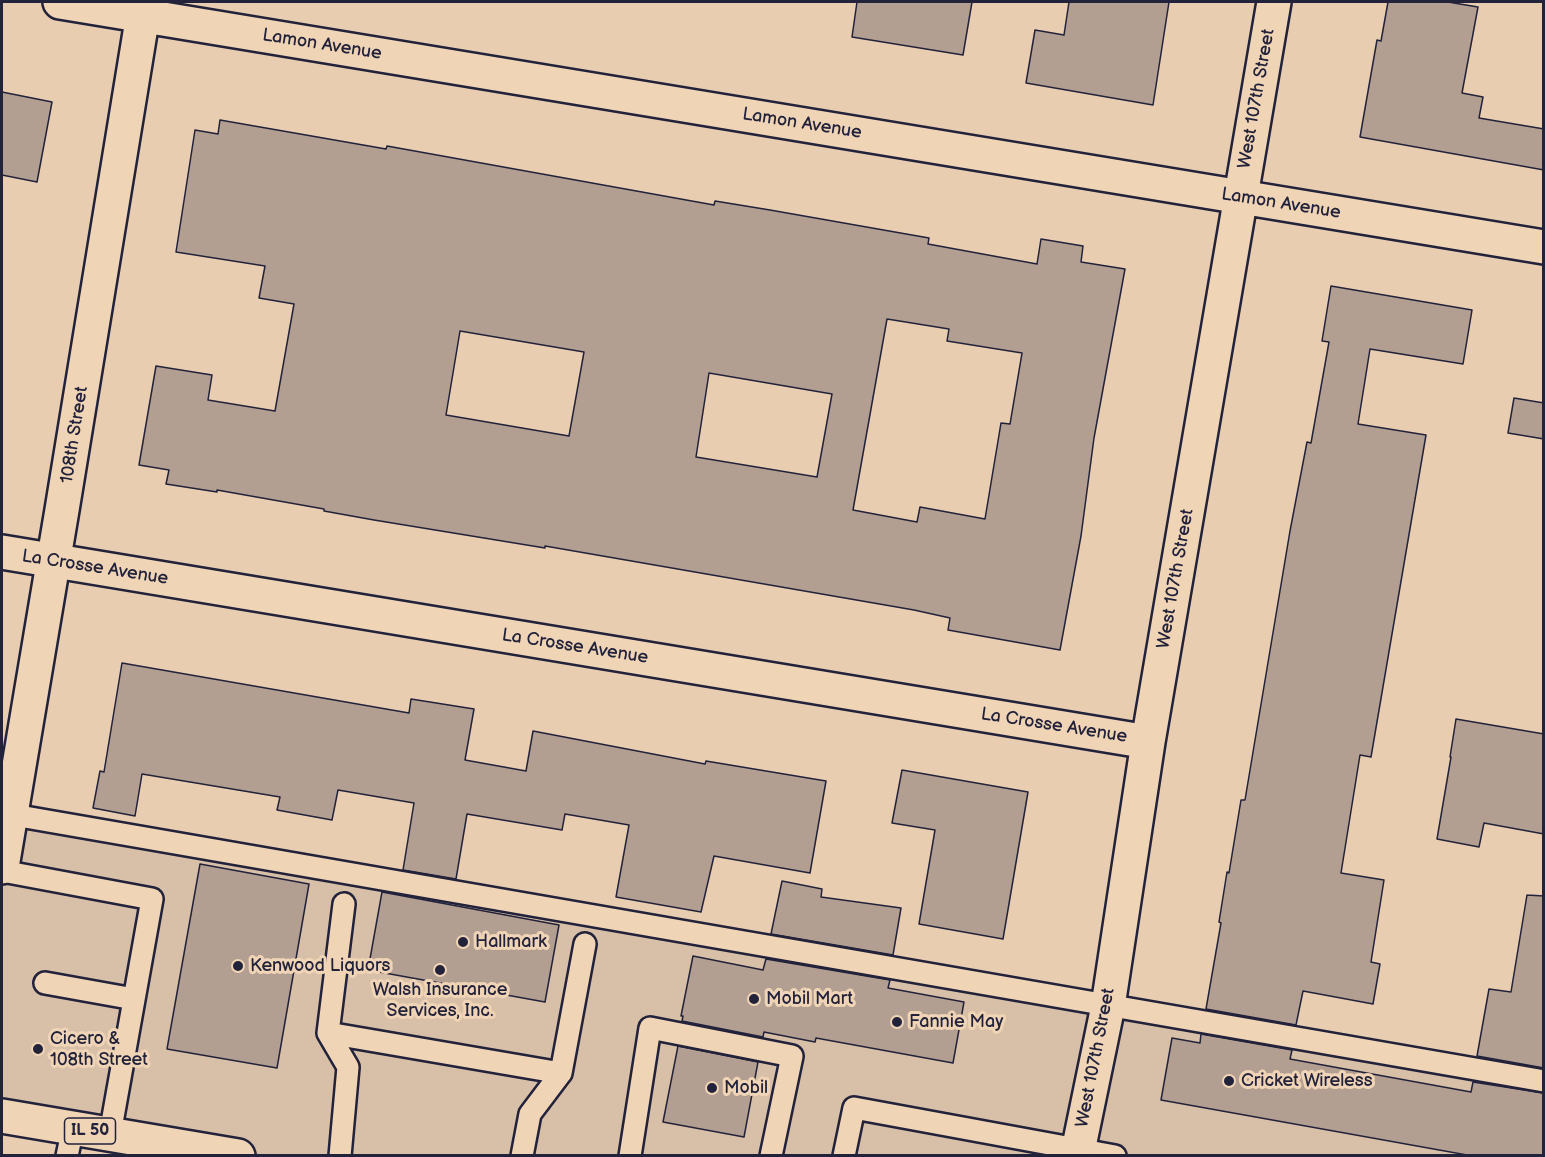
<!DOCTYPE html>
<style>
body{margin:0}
#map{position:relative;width:1545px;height:1157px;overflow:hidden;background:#e8cdb1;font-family:"Balsamiq Sans",sans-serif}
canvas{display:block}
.frame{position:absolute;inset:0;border:3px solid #22223b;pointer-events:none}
</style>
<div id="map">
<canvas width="1545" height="1157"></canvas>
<div class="frame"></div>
</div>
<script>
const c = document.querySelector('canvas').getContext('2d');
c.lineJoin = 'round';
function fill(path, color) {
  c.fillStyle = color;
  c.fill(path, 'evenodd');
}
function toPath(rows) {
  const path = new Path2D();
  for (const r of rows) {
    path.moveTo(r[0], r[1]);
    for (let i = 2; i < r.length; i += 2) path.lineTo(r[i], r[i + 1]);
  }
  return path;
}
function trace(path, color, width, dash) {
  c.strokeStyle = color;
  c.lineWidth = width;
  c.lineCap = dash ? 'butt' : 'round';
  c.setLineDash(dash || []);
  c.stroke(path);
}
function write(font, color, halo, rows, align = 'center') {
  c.font = font + ' "Balsamiq Sans",sans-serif';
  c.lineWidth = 6;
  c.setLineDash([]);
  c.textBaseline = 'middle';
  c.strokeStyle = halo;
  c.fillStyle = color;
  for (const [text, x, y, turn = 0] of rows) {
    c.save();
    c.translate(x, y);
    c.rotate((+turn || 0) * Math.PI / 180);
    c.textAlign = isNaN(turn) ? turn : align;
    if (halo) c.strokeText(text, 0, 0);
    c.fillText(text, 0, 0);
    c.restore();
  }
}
fill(toPath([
 [2,813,1543,1081,1543,1155,238,1156,2,1116]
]), '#d8bfa7');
const building = toPath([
 [857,2,972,2,963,55,852,37,857,2],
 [1069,2,1169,2,1153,105,1026,83,1035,30,1064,35,1069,2],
 [1388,2,1448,2,1478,7,1462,93,1483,97,1479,118,1544,129,1544,170,1360,137,1377,40,1381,41,1388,2],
 [2,92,52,102,37,182,2,175,2,92],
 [220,120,386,149,387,146,714,205,715,201,770,210,929,238,928,244,1037,264,1041,239,1083,246,1081,262,1125,269,1094,438,1081,536,1060,650,948,630,950,618,914,610,545,546,545,548,374,520,324,511,324,509,217,490,217,492,166,484,169,470,139,465,156,366,212,375,208,400,275,411,294,304,259,298,265,266,176,252,195,130,218,134,220,120],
 [887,319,949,329,947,341,1022,353,1010,424,1001,423,985,519,920,507,917,522,853,510,887,319],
 [460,331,584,352,569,436,446,415,460,331],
 [709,373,832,394,817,477,696,457,709,373],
 [1331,286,1472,310,1463,364,1370,349,1358,424,1426,435,1371,757,1360,755,1341,873,1384,880,1371,962,1380,964,1373,1004,1303,991,1296,1025,1206,1009,1221,923,1219,922,1227,872,1229,873,1241,800,1245,800,1290,531,1307,442,1311,443,1329,342,1322,341,1331,286],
 [1514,398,1544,403,1544,439,1508,433,1514,398],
 [122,663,409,713,411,699,474,709,465,760,526,771,533,731,705,764,706,761,826,781,810,873,714,856,701,912,616,897,629,825,565,814,562,830,467,814,456,879,403,870,414,803,338,790,332,820,277,810,280,797,142,774,135,816,93,808,100,771,104,772,122,663],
 [1456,719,1544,734,1544,834,1484,823,1479,847,1437,839,1451,757,1450,757,1456,719],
 [902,770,1028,792,1003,939,919,924,935,830,892,823,902,770],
 [200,864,309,884,277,1068,167,1049,200,864],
 [782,881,822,889,821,897,901,908,893,955,771,934,782,881],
 [382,892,559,925,545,1002,368,970,382,892],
 [1527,895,1544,896,1544,1068,1477,1056,1489,989,1511,992,1527,895],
 [693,956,763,970,766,959,890,980,888,988,964,1002,953,1063,816,1038,815,1042,764,1032,763,1037,682,1021,683,1016,681,1016,693,956],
 [1201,1034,1292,1050,1290,1059,1471,1092,1473,1082,1544,1093,1544,1155,1467,1155,1161,1100,1172,1038,1200,1043,1201,1034],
 [678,1046,758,1062,744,1137,663,1122,678,1046]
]);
fill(building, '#b39f91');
trace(building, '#22223b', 1.5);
const service = toPath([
 [2,813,1544,1081],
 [2,871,152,899,110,1134],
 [45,983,134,999],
 [328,1033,561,1073],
 [67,1156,73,1128],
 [340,1156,348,1067,328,1033,344,904],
 [522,1156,530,1114,561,1073,585,944],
 [630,1156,650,1028,792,1056,771,1156],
 [844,1156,854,1108,1115,1156]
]);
const minor = toPath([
 [60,2,1544,247],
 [2,552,1148,742],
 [2,867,62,510,145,2],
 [1077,1156,1108,1006,1148,742,1274,2]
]);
const primary = toPath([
 [2,1116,238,1156]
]);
trace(service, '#22223b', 26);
trace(minor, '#22223b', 38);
trace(primary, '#22223b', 38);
trace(service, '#f0d4b6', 21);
trace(minor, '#f0d4b6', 33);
trace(primary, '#f0d4b6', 33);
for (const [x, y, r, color] of [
 [463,942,6,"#22223b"],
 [238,966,6,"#22223b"],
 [440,970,6,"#22223b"],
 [754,999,6,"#22223b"],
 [897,1022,6,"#22223b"],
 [38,1049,6,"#22223b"],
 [1229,1081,6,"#22223b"],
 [712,1088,6,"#22223b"]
]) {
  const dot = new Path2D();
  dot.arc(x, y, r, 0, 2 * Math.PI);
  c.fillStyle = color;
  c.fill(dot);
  trace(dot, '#f0d4b6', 2);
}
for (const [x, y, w] of [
 [90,1131,51]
]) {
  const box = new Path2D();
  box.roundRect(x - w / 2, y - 13, w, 26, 4.5);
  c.fillStyle = '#f0d4b6';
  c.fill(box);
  trace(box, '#22223b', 1.5);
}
write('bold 16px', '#22223b', null, [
 ["IL 50",90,1131]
]);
write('18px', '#22223b', '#f0d4b6', [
 ["Lamon Avenue",322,45,9],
 ["West 107th Street",1257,99,-80],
 ["Lamon Avenue",802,124,9],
 ["Lamon Avenue",1281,204,9],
 ["108th Street",75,435,-81],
 ["La Crosse Avenue",95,568,9],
 ["West 107th Street",1176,579,-80],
 ["La Crosse Avenue",575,647,9],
 ["La Crosse Avenue",1054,726,9],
 ["West 107th Street",1096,1058,-79]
]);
write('18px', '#22223b', '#f0d4b6', [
 ["Hallmark",475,942],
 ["Kenwood Liquors",250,966],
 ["Walsh Insurance",440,990,"center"],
 ["Services, Inc.",440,1011,"center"],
 ["Mobil Mart",766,999],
 ["Fannie May",909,1022],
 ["Cicero &",50,1039],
 ["108th Street",50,1060],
 ["Cricket Wireless",1241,1081],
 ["Mobil",724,1088]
], 'left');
</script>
